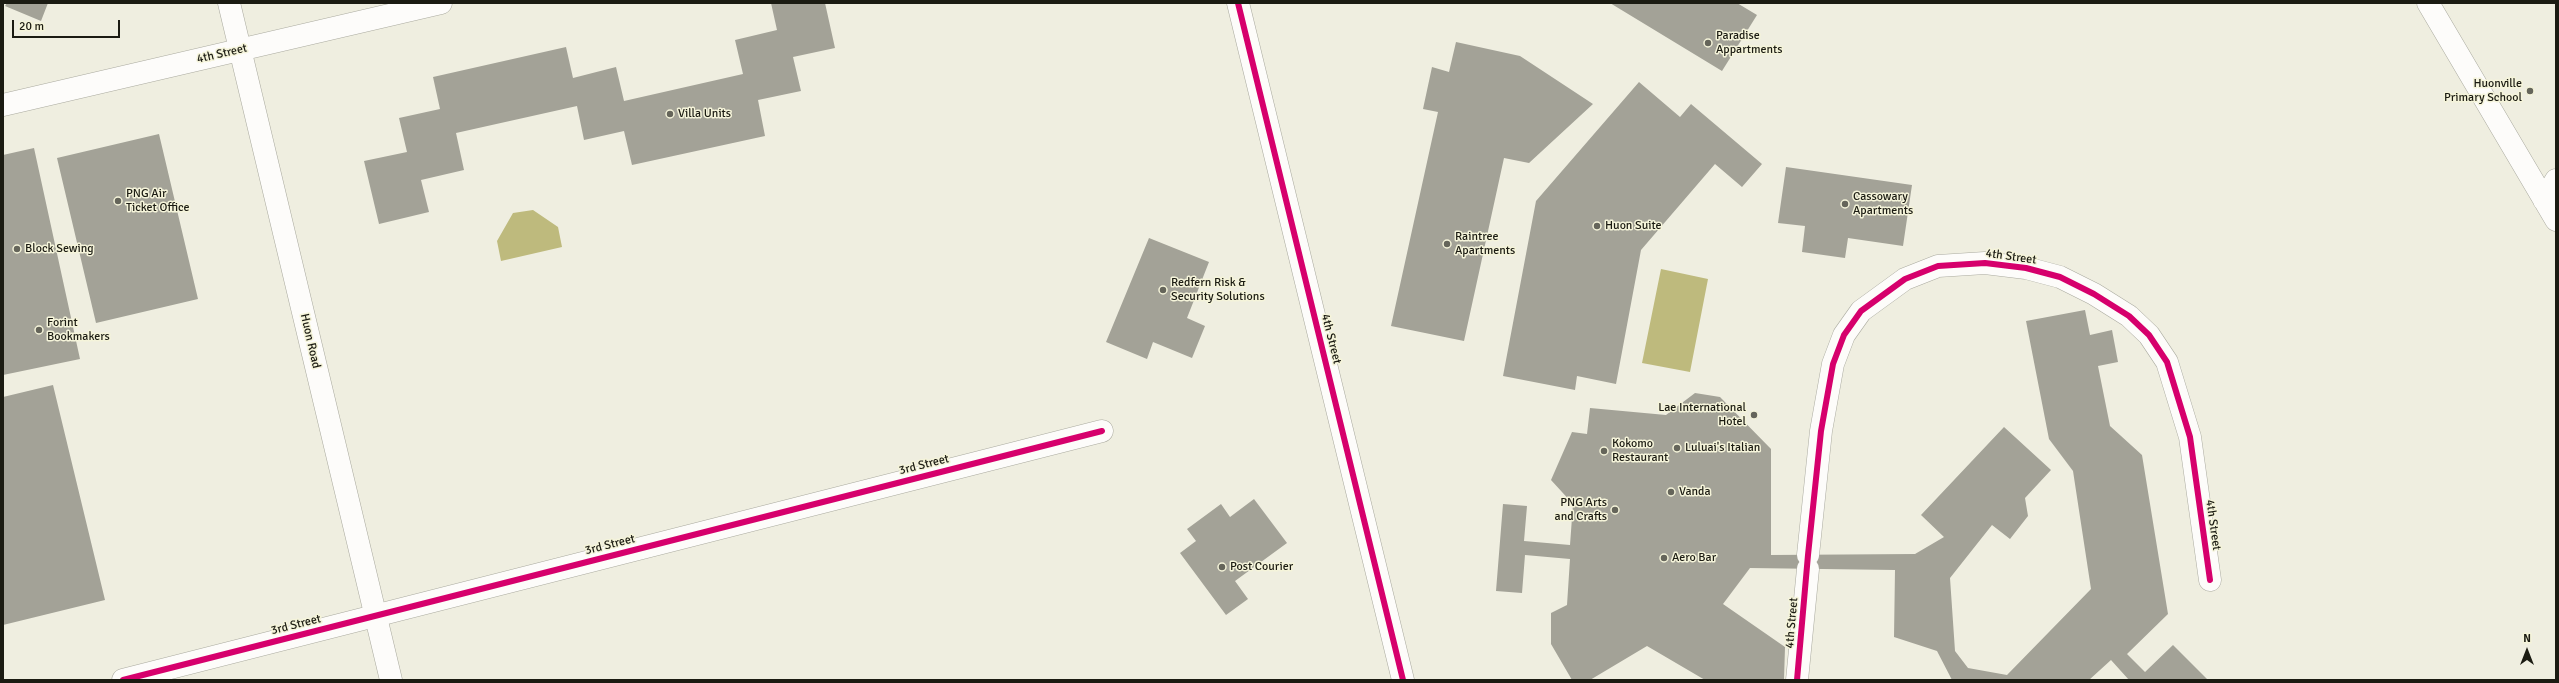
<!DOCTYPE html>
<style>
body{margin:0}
#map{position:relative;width:2559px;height:683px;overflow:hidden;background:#efeee0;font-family:Signika,sans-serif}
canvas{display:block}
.frame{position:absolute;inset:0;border:4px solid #1b1b12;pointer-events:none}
.north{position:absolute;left:2507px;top:631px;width:40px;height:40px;-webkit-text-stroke:3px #f5f4da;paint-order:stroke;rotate:0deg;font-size:11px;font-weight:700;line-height:16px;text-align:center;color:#1b1b12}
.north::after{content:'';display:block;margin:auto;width:14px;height:18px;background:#1b1b12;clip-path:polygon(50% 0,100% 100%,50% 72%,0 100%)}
.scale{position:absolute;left:12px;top:20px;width:108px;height:18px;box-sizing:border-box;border:2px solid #1b1b12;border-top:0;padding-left:5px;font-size:12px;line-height:14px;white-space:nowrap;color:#1b1b12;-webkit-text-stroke:3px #f5f4da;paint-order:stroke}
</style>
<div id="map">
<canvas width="2559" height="683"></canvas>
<div class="frame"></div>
<div class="north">N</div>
<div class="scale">20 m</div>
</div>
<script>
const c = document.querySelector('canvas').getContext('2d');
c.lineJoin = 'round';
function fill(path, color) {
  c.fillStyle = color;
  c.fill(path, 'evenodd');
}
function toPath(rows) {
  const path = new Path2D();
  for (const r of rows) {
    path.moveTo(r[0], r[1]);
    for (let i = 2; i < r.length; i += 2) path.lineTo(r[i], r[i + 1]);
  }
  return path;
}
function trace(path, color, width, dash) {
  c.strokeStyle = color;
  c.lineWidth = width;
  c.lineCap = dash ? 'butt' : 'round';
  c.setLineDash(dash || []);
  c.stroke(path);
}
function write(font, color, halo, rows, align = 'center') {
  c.font = font + ' Signika,sans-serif';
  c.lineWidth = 3;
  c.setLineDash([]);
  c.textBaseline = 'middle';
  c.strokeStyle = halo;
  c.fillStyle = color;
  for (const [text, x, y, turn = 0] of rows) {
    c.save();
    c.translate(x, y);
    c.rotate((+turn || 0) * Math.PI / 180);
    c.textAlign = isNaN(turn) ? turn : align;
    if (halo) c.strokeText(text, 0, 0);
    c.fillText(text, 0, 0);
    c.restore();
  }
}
fill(toPath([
 [533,210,558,227,562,247,501,261,497,241,513,213],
 [1661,269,1708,279,1690,372,1642,363]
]), '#beba7d');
fill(toPath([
 [7,3,48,3,41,21,5,6],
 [771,3,825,3,835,48,793,57,801,91,758,100,765,136,632,165,624,131,584,140,577,106,456,133,464,170,421,180,429,212,379,224,364,161,407,152,399,118,440,109,433,77,566,47,573,78,616,67,624,101,743,74,735,40,777,30],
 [1610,3,1737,3,1757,15,1722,71],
 [1456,42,1520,56,1593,104,1529,163,1504,158,1464,341,1391,326,1438,112,1423,109,1432,67,1449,72],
 [1639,82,1680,117,1691,104,1762,164,1742,187,1715,164,1641,250,1616,384,1577,376,1575,390,1503,376,1536,201],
 [159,134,198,299,96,323,57,158],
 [34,148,80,359,3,375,3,155],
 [1786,167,1912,185,1903,246,1848,238,1845,258,1802,252,1805,226,1778,223],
 [1149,238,1209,262,1187,318,1205,326,1192,358,1153,342,1147,359,1106,342],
 [2085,310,2090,335,2112,330,2118,362,2098,366,2110,426,2142,455,2168,614,2127,654,2145,672,2173,645,2208,680,2129,680,2111,660,2089,680,1952,680,1937,651,1894,637,1895,570,1750,568,1723,604,1785,647,1784,680,1705,680,1647,646,1590,680,1572,680,1551,644,1551,613,1567,605,1570,559,1525,555,1522,593,1496,591,1503,504,1527,506,1524,541,1570,545,1573,504,1551,480,1572,432,1587,434,1590,408,1666,415,1695,393,1720,397,1771,449,1771,555,1915,554,1944,537,1921,515,2004,427,2051,470,2025,498,2028,516,2010,539,1992,525,1950,578,1955,651,1968,668,2007,675,2091,589,2073,471,2049,439,2026,321],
 [53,385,105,600,3,625,3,397],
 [1254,499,1287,543,1235,581,1248,599,1226,615,1180,553,1196,541,1187,529,1221,504,1230,517]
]), '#a3a297');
const minor = toPath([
 [1238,3,1403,680],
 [2428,3,2556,220],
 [3,105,441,3],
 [2544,200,2556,180],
 [1808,555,1821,431,1833,364,1844,335,1861,311,1905,279,1938,266,1985,263,2026,268,2060,277,2094,294,2129,316,2149,335,2167,362,2190,437,2210,580],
 [123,680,1102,431],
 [1797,680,1808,569]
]);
const major = toPath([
 [229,3,391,680]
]);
trace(minor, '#aaaa9f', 23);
trace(major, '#aaaa9f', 23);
trace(minor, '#fdfcfa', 22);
trace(major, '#fdfcfa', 22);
trace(toPath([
 [1238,3,1403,680],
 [123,680,1102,431],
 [1797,680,1808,555,1821,431,1833,364,1844,335,1861,311,1905,279,1938,266,1985,263,2026,268,2060,277,2094,294,2129,316,2149,335,2167,362,2190,437,2210,580]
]), '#d6006c', 6);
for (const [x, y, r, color] of [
 [1708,43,4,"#65655a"],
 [2530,91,4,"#65655a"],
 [670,114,4,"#65655a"],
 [118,201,4,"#65655a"],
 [1845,204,4,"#65655a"],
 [1597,226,4,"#65655a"],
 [1447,244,4,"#65655a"],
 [17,249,4,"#65655a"],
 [1163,290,4,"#65655a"],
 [39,330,4,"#65655a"],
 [1754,415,4,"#65655a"],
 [1677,448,4,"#65655a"],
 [1604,451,4,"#65655a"],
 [1671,492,4,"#65655a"],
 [1615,510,4,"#65655a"],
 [1664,558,4,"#65655a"],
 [1222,567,4,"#65655a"]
]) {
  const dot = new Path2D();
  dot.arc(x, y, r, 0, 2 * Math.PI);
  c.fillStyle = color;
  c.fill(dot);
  trace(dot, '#f5f4da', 1.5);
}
write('12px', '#1b1b12', '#f5f4da', [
 ["Paradise",1716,36],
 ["Appartments",1716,50],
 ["Huonville",2522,84,"right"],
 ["Primary School",2522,98,"right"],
 ["Villa Units",678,114],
 ["PNG Air",126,194],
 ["Ticket Office",126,208],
 ["Cassowary",1853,197],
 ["Apartments",1853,211],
 ["Huon Suite",1605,226],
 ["Raintree",1455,237],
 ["Apartments",1455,251],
 ["Block Sewing",25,249],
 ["Redfern Risk &",1171,283],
 ["Security Solutions",1171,297],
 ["Forint",47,323],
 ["Bookmakers",47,337],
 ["Lae International",1746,408,"right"],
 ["Hotel",1746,422,"right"],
 ["Kokomo",1612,444],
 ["Restaurant",1612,458],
 ["Luluai's Italian",1685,448],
 ["Vanda",1679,492],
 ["PNG Arts",1607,503,"right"],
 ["and Crafts",1607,517,"right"],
 ["Aero Bar",1672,558],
 ["Post Courier",1230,567]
], 'left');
write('12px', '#1b1b12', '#f5f4da', [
 ["4th Street",222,54,-13],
 ["4th Street",2011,257,8],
 ["4th Street",1331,339,76],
 ["Huon Road",310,341,77],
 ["3rd Street",924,465,-14],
 ["4th Street",2213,525,82],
 ["3rd Street",610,545,-14],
 ["4th Street",1792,623,-85],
 ["3rd Street",296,625,-14]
]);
</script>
